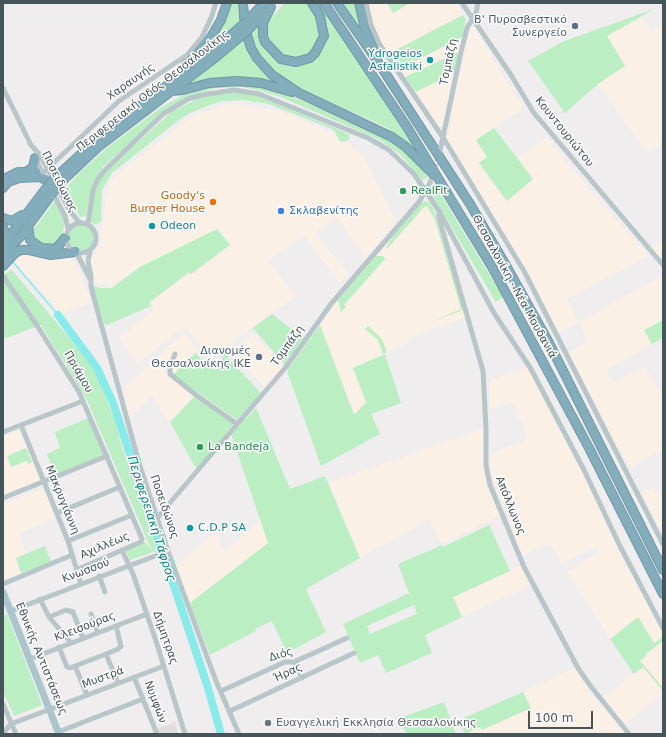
<!DOCTYPE html>
<meta charset="utf-8">
<style>
body{margin:0}
#map{position:relative;width:666px;height:737px;overflow:hidden;background:#f0edee;font-family:"DejaVu Sans",sans-serif}
canvas{display:block}
.frame{position:absolute;inset:0;border:4px solid #45555a;pointer-events:none}
.scale{position:absolute;left:528px;top:711px;width:65px;height:18px;box-sizing:border-box;border:2px solid #45555a;border-top:0;padding-left:5px;font-size:12px;line-height:14px;white-space:nowrap;color:#45555a;-webkit-text-stroke:3px #fff;paint-order:stroke}
</style>
<div id="map">
<canvas width="666" height="737"></canvas>
<div class="frame"></div>
<div class="scale">100 m</div>
</div>
<script>
const c = document.querySelector('canvas').getContext('2d');
c.lineJoin = 'round';
function fill(path, color) {
  c.fillStyle = color;
  c.fill(path, 'evenodd');
}
function toPath(rows) {
  const path = new Path2D();
  for (const r of rows) {
    if (r.length === 3) {
      path.moveTo(r[0] + r[2], r[1]);
      path.arc(r[0], r[1], r[2], 0, 2 * Math.PI);
      continue;
    }
    path.moveTo(r[0], r[1]);
    for (let i = 2; i < r.length; i += 2) path.lineTo(r[i], r[i + 1]);
  }
  return path;
}
function trace(path, color, width, dash) {
  c.strokeStyle = color;
  c.lineWidth = width;
  c.lineCap = dash ? 'butt' : 'round';
  c.setLineDash(dash || []);
  c.stroke(path);
}
function write(font, color, halo, rows, align = 'center') {
  c.font = font + ' "DejaVu Sans",sans-serif';
  c.lineWidth = 3;
  c.setLineDash([]);
  c.textBaseline = 'middle';
  c.strokeStyle = halo;
  c.fillStyle = color;
  for (const [text, x, y, turn = 0] of rows) {
    c.save();
    c.translate(x, y);
    c.rotate((+turn || 0) * Math.PI / 180);
    c.textAlign = isNaN(turn) ? turn : align;
    if (halo) c.strokeText(text, 0, 0);
    c.fillText(text, 0, 0);
    c.restore();
  }
}
fill(toPath([
 [367,3,387,3,393,13,410,3,456,3,463,15,388,54,372,24],
 [643,18,651,31,663,24,663,142,648,154,598,84,625,66,607,36],
 [473,26,523,108,476,140,488,157,479,163,493,184,507,201,532,179,516,159,546,137,594,195,649,256,567,299,579,322,663,276,663,320,644,330,652,344,606,369,614,383,645,367,658,390,663,388,663,450,629,468,568,353,588,342,579,322,558,333,528,273,447,140,460,72,471,27],
 [462,37,459,52,405,77,400,69],
 [454,73,450,99,443,134,416,92],
 [230,104,243,105,283,112,328,131,349,144,363,155,396,221,365,258,338,218,334,218,318,230,317,236,349,274,340,283,303,235,268,261,296,296,210,358,185,326,137,364,119,338,154,310,151,302,189,273,191,275,231,245,217,229,139,267,109,287,106,284,97,283,93,281,90,260,100,245,100,233,104,220,105,199,110,184,116,175,191,117,200,113],
 [426,201,430,203,434,210,466,317,408,338,409,342,353,368,366,402,355,415,320,325,331,308,358,276,422,202],
 [663,239,663,257,660,259,651,248],
 [24,254,41,259,52,260,65,257,74,260,91,302,62,314,12,258,17,255],
 [184,332,198,350,171,377,195,396,169,422,152,396,129,418,121,391],
 [253,334,283,368,266,388,233,354],
 [528,367,595,496,613,538,663,635,663,637,654,643,638,617,610,639,567,572,599,553,595,547,561,563,550,543,521,556,509,519,494,482,490,468,490,454,527,440,521,418,518,419,514,402,490,409,489,395,490,380],
 [483,429,486,480,501,515,442,545,429,519,360,558,328,483],
 [19,431,40,481,3,496,3,437],
 [43,488,55,518,19,533,26,554,16,558,21,573,5,579,3,575,3,504],
 [652,488,655,494,663,490,663,534,642,493],
 [260,521,268,543,190,603,176,566,217,530,223,552],
 [521,565,532,585,462,617,453,598],
 [663,641,663,688,640,661,646,655,646,654],
 [576,667,598,703,627,734,465,734,480,727,482,730,531,708,523,692],
 [643,667,663,691,663,693,624,725,602,699]
]), '#fbf0e5');
fill(toPath([
 [175,722,178,734,159,734,157,729]
]), '#e1dedf');
fill(toPath([
 [230,3,238,3,239,23,209,49,220,29],
 [284,3,308,3,317,16,320,27,320,38,310,54,300,59,284,57,269,39,267,27,269,21],
 [316,3,319,3,337,28,415,145,414,147,386,127,295,87,278,75,263,59,250,35,262,22,262,41,266,50,279,61,314,59,320,53,327,39,328,25],
 [342,3,355,3,361,30],
 [387,3,410,3,393,13],
 [654,9,607,36,625,66,598,84,565,113,528,61,562,42],
 [463,15,466,20,462,37,400,69,388,54],
 [244,40,257,64,276,83,245,78,229,77,187,85],
 [459,52,454,73,416,92,405,77],
 [249,84,279,91,363,126,403,147,428,177,422,180,401,155,380,140,283,98,265,92,243,87,216,88,187,97,167,109,103,167,93,183,86,216,80,217,65,190,78,174,108,147,160,108,182,96,204,87],
 [229,92,256,95,349,134,349,140,342,142,339,140,334,130,269,104,243,100,222,101,210,105,190,113,179,120,112,173,102,190,101,221,96,225,91,222,94,193,100,179,112,166,171,112,199,98],
 [494,128,533,179,507,201,479,163,487,157,476,140],
 [434,185,441,195,503,297,496,302,430,191],
 [55,200,65,222,61,241,54,246,41,244,33,237,32,232],
 [426,201,430,203,434,210,463,306,461,311,433,321,461,309,435,220,427,206,424,207,387,249,387,246,394,235,422,202],
 [82,238,13],
 [217,229,230,245,191,274,189,272,150,302,151,306,107,325,104,323,92,285,99,288,112,288,140,267],
 [376,256,383,256,385,259,344,305,346,307,341,312,338,300],
 [11,269,68,336,94,370,114,418,123,450,159,550,130,560,126,550,145,542,152,551,87,400,41,325,3,339,3,276],
 [272,314,303,338,285,365,253,328],
 [663,320,663,338,652,344,644,330],
 [320,325,354,415,366,402,353,368,385,354,401,403,371,414,380,434,321,466,287,371],
 [368,326,382,339,387,352,383,354,378,340,365,329],
 [226,352,229,359,260,392,259,396,237,420,173,375,195,353,215,370],
 [195,396,234,423,197,470,170,422],
 [256,408,290,489,325,476,360,558,306,589,326,632,287,653,272,621,255,629,256,631,210,655,190,603,268,543,231,434],
 [88,418,104,455,55,475,47,454,60,448,55,432],
 [26,448,32,462,28,464,27,461,11,467,7,456],
 [489,525,510,571,453,597,462,617,425,635,432,653,386,673,378,655,360,663,343,624,409,593,398,564,442,545,443,547],
 [414,605,417,614,370,634,367,626],
 [45,546,51,562,21,573,16,558],
 [7,614,42,705,14,716,3,691,3,616],
 [638,617,654,643,663,637,663,641,646,654,647,655,640,661,663,688,663,691,643,667,634,674,610,639],
 [523,692,531,708,482,730,480,727,465,734,459,720],
 [444,702,456,734,406,734,400,718]
]), '#bbeec3');
trace(toPath([
 [12,261,58,315]
]), '#87ebe9', 1.5);
trace(toPath([
 [58,315,97,368,113,403,208,688,221,734]
]), '#87ebe9', 8);
trace(toPath([
 [430,183,439,154]
]), '#c5c7c9', 5, [5, 2.5]);
const highway = toPath([
 [243,3,245,29,251,48,257,58,272,75,299,93,392,137,406,147,434,175],
 [324,3,407,127,492,267,589,448,663,594],
 [337,3,380,65,470,204,504,262,548,341,663,570],
 [359,3,365,29,374,50],
 [271,7,263,23,263,36,265,42,281,59,296,62,310,58,315,53,324,36,320,16,312,3],
 [247,21,264,3],
 [249,29,265,13],
 [183,68,211,37,221,20,227,3],
 [171,91,183,90,209,83,237,81,261,83,292,92],
 [26,172,33,167,35,158],
 [57,176,102,135,203,58,238,29],
 [4,179,18,172,36,172],
 [60,183,98,147,216,57,240,37],
 [3,188,8,182,19,178,40,177,47,181],
 [3,218,12,221,22,215],
 [28,225,30,240,41,248,56,249,65,238],
 [3,227,5,232,3,239],
 [3,245,47,187],
 [3,256,20,237,51,195],
 [3,266,15,253,21,250,29,250,51,255,75,252]
]);
trace(highway, '#7098a8', 10);
trace(toPath([
 [366,3,371,25,380,45,444,139,524,271,663,544],
 [462,3,511,75,534,113,663,265],
 [3,88,31,145,40,155,70,211,79,222],
 [440,151,461,52,467,28,476,13,478,3],
 [36,159,43,175],
 [43,173,119,101,187,55,202,37,211,18,216,3],
 [52,191,65,216,68,228],
 [439,212,439,218,483,371,486,428,486,465,490,485,524,567,578,668,589,684,629,734],
 [81,238,15],
 [88,224,93,190,98,179,105,170,163,114,188,99,202,95,234,90,259,94,368,138,389,150,414,174,439,211,494,313,531,369,584,470,620,546,663,628],
 [90,251,88,261,91,276,91,287,139,463,168,551,216,681,239,734],
 [76,252,90,279],
 [3,276,36,324,79,392,142,539,141,542,76,570],
 [175,354,170,366,170,374,196,395,237,424],
 [21,425,68,541,81,584],
 [3,432,83,401],
 [3,498,107,456],
 [57,513,120,487],
 [157,518,286,367,331,304,419,202,430,183],
 [68,541,132,515],
 [122,550,133,574,155,638,185,734],
 [99,576,105,592],
 [3,584,72,555],
 [40,599,49,617,71,643],
 [11,611,168,551],
 [91,614,98,633],
 [49,617,66,610,73,612,83,638],
 [59,647,67,667,70,668,75,666],
 [106,654,118,649,121,646,116,626],
 [30,659,147,614],
 [294,662,302,678],
 [134,677,157,734],
 [221,691,285,662,294,662,347,638],
 [87,695,75,666,106,654,118,683],
 [3,704,16,734],
 [230,711,354,653],
 [58,732,143,699],
 [3,733,11,724,164,666]
]), '#b8c6ca', 5);
trace(toPath([
 [3,592,59,734]
]), '#acc4cc', 7);
trace(highway, '#84adbc', 8);
const highwayBridge = toPath([
 [238,29,247,21],
 [240,37,249,29],
 [47,187,57,176],
 [51,195,60,183]
]);
trace(highwayBridge, '#7098a8', 10, []);
trace(highwayBridge, '#84adbc', 8);
for (const [x, y, r, color] of [
 [575,26,4,"#5c6f8a"],
 [430,60,4,"#0f9aa8"],
 [403,191,4,"#2e9e5b"],
 [213,202,4,"#e8710a"],
 [281,211,4,"#3f7fe0"],
 [152,226,4,"#0f9aa8"],
 [259,357,4,"#5c6f8a"],
 [200,447,4,"#2e9e5b"],
 [190,528,4,"#0f9aa8"],
 [268,723,4,"#6b7280"]
]) {
  const dot = new Path2D();
  dot.arc(x, y, r, 0, 2 * Math.PI);
  c.fillStyle = color;
  c.fill(dot);
  trace(dot, '#fff', 1.5);
}
write('11px', '#4e5e75', '#fff', [
 ["Β' Πυροσβεστικό",567,20],
 ["Συνεργείο",567,33],
 ["Διανομές",251,351],
 ["Θεσσαλονίκης ΙΚΕ",251,364]
], 'right');
write('11px', '#0d838f', '#fff', [
 ["Ydrogeios",422,54,"right"],
 ["Asfalistiki",422,67,"right"],
 ["Odeon",160,226],
 ["C.D.P SA",198,528]
], 'left');
write('11px', '#45555a', '#fff', [
 ["Τομπάζη",449,62,-78],
 ["Χαραυγής",131,82,-35],
 ["Περιφερειακή Οδός Θεσσαλονίκης",153,91,-38],
 ["Κουντουριώτου",564,132,51],
 ["Ποσειδώνος",59,182,64],
 ["Θεσσαλονίκη - Νέα Μουδανιά",514,287,61],
 ["Τομπάζη",288,346,-54],
 ["Πριάμου",78,372,60],
 ["Μακρυγιάννη",62,500,68],
 ["Απόλλωνος",510,506,68],
 ["Ποσειδώνος",164,507,71],
 ["Αχιλλέως",105,546,-23],
 ["Κνωσσού",86,571,-21],
 ["Κλεισούρας",85,627,-21],
 ["Δήμητρας",165,638,71],
 ["Διός",281,655,-17],
 ["Εθνικής Αντιστάσεως",41,659,68],
 ["Ήρας",288,673,-25],
 ["Μυστρά",103,678,-21],
 ["Νυμφών",155,702,69]
]);
write('11px', '#27864d', '#fff', [
 ["RealFit",411,191],
 ["La Bandeja",208,447]
], 'left');
write('11px', '#c56008', '#fff', [
 ["Goody's",205,196],
 ["Burger House",205,209]
], 'right');
write('11px', '#366cbe', '#fff', [
 ["Σκλαβενίτης",289,211]
], 'left');
write('11px', '#5b616d', '#fff', [
 ["Ευαγγελική Εκκλησία Θεσσαλονίκης",276,723]
], 'left');
write('italic 12px', '#0d827e', '#fff', [
 ["Περιφερειακή Τάφρος",151,519,72]
]);
</script>
